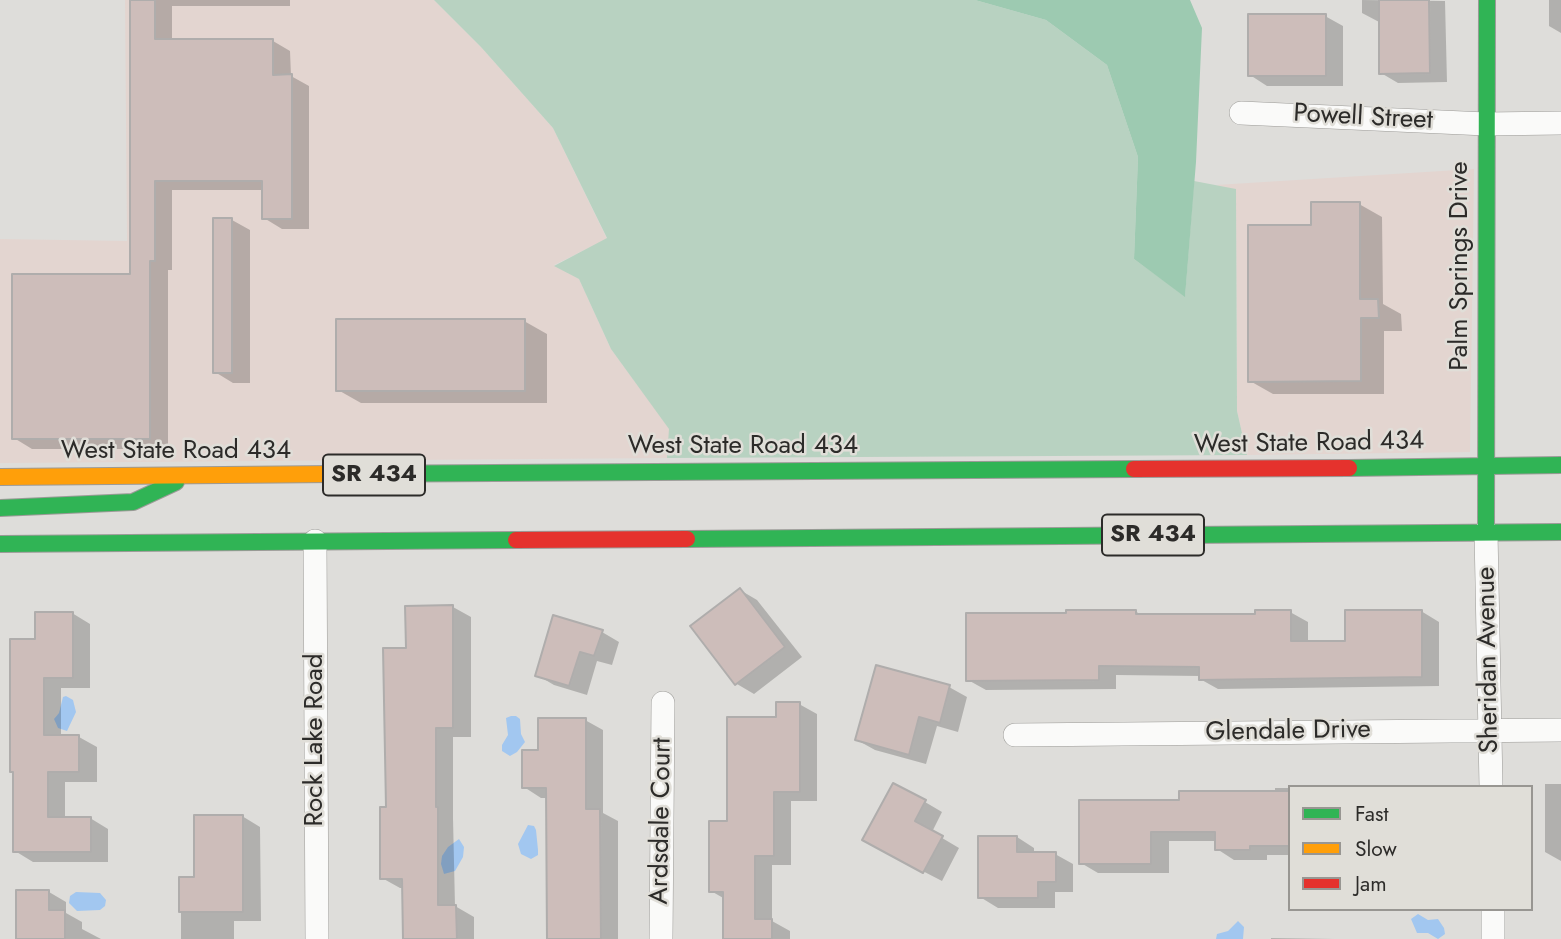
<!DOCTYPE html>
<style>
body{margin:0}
#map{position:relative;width:1561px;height:939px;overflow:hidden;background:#deddda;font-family:Jost,sans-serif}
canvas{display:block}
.legend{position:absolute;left:1288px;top:785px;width:245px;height:126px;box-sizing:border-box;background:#e0ded8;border:2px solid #989692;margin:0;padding:9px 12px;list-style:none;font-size:21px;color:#2c2b29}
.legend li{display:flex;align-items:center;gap:14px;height:35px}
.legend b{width:35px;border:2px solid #989692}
</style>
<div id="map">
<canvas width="1561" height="939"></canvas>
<ul class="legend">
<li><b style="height:9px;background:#30b455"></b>Fast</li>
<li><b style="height:9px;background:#ff9f0a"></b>Slow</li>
<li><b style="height:9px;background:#e5322d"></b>Jam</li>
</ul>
</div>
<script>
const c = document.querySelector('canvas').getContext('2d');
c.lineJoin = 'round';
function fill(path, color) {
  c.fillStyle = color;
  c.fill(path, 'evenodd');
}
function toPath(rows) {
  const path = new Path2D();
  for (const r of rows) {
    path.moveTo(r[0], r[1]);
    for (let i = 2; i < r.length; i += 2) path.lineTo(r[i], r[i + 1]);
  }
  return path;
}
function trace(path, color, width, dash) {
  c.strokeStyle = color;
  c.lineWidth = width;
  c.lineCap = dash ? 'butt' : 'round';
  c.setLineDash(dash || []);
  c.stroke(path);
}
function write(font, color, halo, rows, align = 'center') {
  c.font = font + ' Jost,sans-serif';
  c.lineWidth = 5;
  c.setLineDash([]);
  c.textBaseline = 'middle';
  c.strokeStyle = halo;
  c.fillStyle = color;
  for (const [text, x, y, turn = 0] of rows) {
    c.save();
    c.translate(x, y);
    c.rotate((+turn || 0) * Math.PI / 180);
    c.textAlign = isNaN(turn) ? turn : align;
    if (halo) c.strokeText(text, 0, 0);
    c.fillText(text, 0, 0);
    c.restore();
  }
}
fill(toPath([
 [125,0,434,0,481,47,553,128,607,239,554,265,579,279,611,349,670,429,667,458,0,463,0,239,127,241],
 [1474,169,1470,452,1247,455,1237,411,1236,190,1216,185]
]), '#e3d5d0');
fill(toPath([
 [434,0,975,0,1046,20,1107,65,1138,157,1134,259,1185,296,1194,181,1236,189,1237,411,1247,455,667,458,669,429,611,349,579,279,554,266,607,238,553,128,481,47]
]), '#b8d2c1');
fill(toPath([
 [975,0,1190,0,1202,28,1196,162,1185,297,1134,259,1138,157,1107,65,1046,20]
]), '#9dcab1');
fill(toPath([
 [66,696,73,700,76,712,67,731,58,728,54,719,59,713,63,697],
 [511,716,516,716,520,719,521,734,525,742,517,752,510,756,502,751,502,745,508,735,506,718],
 [528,825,534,826,536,830,538,850,538,855,531,859,521,854,518,844],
 [459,839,464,847,463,857,455,871,444,874,441,864,442,856,448,847],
 [76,892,100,893,106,900,105,906,100,910,77,911,69,903,70,896],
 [1418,914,1428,920,1438,919,1444,928,1445,934,1438,939,1428,933,1417,933,1411,919],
 [1238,921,1244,927,1243,939,1216,939,1217,934,1228,931]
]), '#a2c7f0');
fill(toPath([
 [132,0,290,0,290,6,172,6,172,41,273,41,290,51,291,76,309,86,309,229,282,229,264,218,264,190,172,190,172,270,168,270,168,449,32,449,14,438,132,276],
 [1362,0,1445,1,1447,82,1398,83,1381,73,1381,23,1362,13],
 [1549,0,1561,0,1561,33,1549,26],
 [1325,16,1343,26,1343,86,1267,86,1250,75],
 [1359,204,1382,217,1383,304,1401,314,1402,331,1384,331,1384,394,1273,394,1250,381,1313,227],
 [232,220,250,230,250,383,233,383,215,372],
 [524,321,547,334,547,403,361,403,338,390],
 [740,590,757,600,802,657,754,694,737,684,692,627],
 [453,607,471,617,471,737,453,737,453,818,455,906,474,917,474,939,404,939,404,888,400,888,382,878,387,809,408,649],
 [1135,611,1143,616,1257,616,1290,612,1308,622,1308,643,1347,643,1421,611,1439,622,1439,686,1218,689,1200,679,1200,676,1116,675,1116,689,986,690,968,680,1068,615],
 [72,613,90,624,90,688,61,688,61,737,79,737,97,747,97,782,65,782,65,818,90,818,108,829,108,862,33,862,15,851,37,641],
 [602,632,619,642,612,665,597,661,587,695,554,685,537,675],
 [949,687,967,697,958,732,937,726,926,764,875,750,857,740],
 [799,704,817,714,817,801,791,801,791,865,772,865,772,921,790,931,790,939,725,939,725,899,711,891,729,823,778,719],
 [585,720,603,730,603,813,618,821,618,939,549,939,548,798,541,798,524,787,539,752],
 [1545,784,1561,784,1561,861,1545,852],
 [1399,786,1401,787,1345,787],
 [1275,788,1290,788,1290,855,1267,855,1267,860,1234,860,1217,849,1217,841,1169,841,1169,873,1098,873,1081,863,1181,801,1275,793],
 [925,802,942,812,932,832,959,848,942,881,882,850],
 [242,816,260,827,261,921,234,921,234,939,181,939,181,879,196,879],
 [1017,837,1034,848,1034,854,1055,854,1073,864,1073,892,1055,892,1055,908,998,908,980,897],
 [49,892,66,902,66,913,82,922,82,929,101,939,18,939],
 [1271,938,1335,939,1271,939]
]), '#0003');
const building = toPath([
 [130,0,155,0,155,39,273,39,273,75,292,74,292,219,262,219,262,181,155,181,155,261,150,261,150,439,12,439,12,274,130,274,130,0],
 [1379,0,1429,0,1430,73,1379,74,1379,0],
 [1248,14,1326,14,1326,76,1248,76,1248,14],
 [1311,202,1360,202,1360,299,1378,299,1379,318,1361,318,1361,381,1248,382,1248,225,1311,225,1311,202],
 [213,218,232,218,232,373,213,373,213,218],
 [336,319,525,319,525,391,336,391,336,319],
 [740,588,785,647,735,685,690,626,740,588],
 [453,605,453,728,436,728,436,807,438,807,438,905,456,905,457,939,403,939,402,879,380,879,380,807,386,807,383,648,406,648,405,606,453,605],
 [1066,610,1136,610,1136,614,1255,614,1255,610,1291,610,1291,641,1345,641,1345,610,1422,610,1422,677,1199,680,1199,667,1099,666,1099,680,966,681,966,613,1066,613,1066,610],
 [35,612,73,612,73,678,44,678,44,735,79,735,79,772,48,772,48,817,91,817,91,852,13,852,13,772,10,772,10,639,35,639,35,612],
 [553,615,603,630,594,656,580,652,569,686,535,676,553,615],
 [876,665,950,685,940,723,919,717,909,755,855,740,876,665],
 [776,702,800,702,800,792,774,792,774,856,755,856,755,919,772,919,772,939,723,939,723,892,709,892,709,821,727,821,727,717,776,717,776,702],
 [538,718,586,718,586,809,600,809,601,939,547,939,546,788,522,788,522,750,538,750,538,718],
 [893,783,926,800,915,821,943,836,923,873,862,840,893,783],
 [1179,791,1290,791,1290,846,1250,846,1250,850,1215,850,1215,832,1151,832,1151,864,1079,864,1079,800,1179,800,1179,791],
 [194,815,243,815,243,912,179,912,179,877,194,877,194,815],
 [978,836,1017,836,1017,852,1056,852,1056,882,1038,882,1038,898,978,898,978,836],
 [16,890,49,890,49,910,65,910,65,939,16,939,16,890]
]);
fill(building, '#cdbdba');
trace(building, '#afadac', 2);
const street = toPath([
 [1241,113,1486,124,1561,123],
 [1486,532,1491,787],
 [315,541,317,939],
 [1015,735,1561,730],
 [1493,909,1493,939],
 [661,939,663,703]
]);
const fast = toPath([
 [1349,468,1561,465],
 [335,474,1134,469],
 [0,508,133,502,176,482],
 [1486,532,1487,0],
 [687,539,1561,532],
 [0,544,516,540]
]);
const slow = toPath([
 [0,477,335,474]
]);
const jam = toPath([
 [1134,469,1349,468],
 [516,540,687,539]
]);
trace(street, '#9b9a97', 24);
trace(fast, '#9b9a97', 18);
trace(slow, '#9b9a97', 18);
trace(jam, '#9b9a97', 18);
trace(street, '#fafaf9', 23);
trace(fast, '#30b455', 16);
trace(slow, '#ff9f0a', 16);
trace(jam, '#e5322d', 16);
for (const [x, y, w] of [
 [374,475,102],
 [1153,535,102]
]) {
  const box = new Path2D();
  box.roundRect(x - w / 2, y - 20.5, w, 41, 5);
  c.fillStyle = '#e0ded8';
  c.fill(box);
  trace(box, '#2c2b29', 2);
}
write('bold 24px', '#2c2b29', null, [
 ["SR 434",374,475],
 ["SR 434",1153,535]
]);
write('26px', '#2c2b29', '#e0ded8', [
 ["Powell Street",1363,118,3],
 ["Palm Springs Drive",1461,266,-90],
 ["West State Road 434",1309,444,-1],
 ["West State Road 434",743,447],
 ["West State Road 434",176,452],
 ["Sheridan Avenue",1489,660,-91],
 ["Glendale Drive",1288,732,-1],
 ["Rock Lake Road",316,740,-90],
 ["Ardsdale Court",662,821,-89]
]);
</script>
